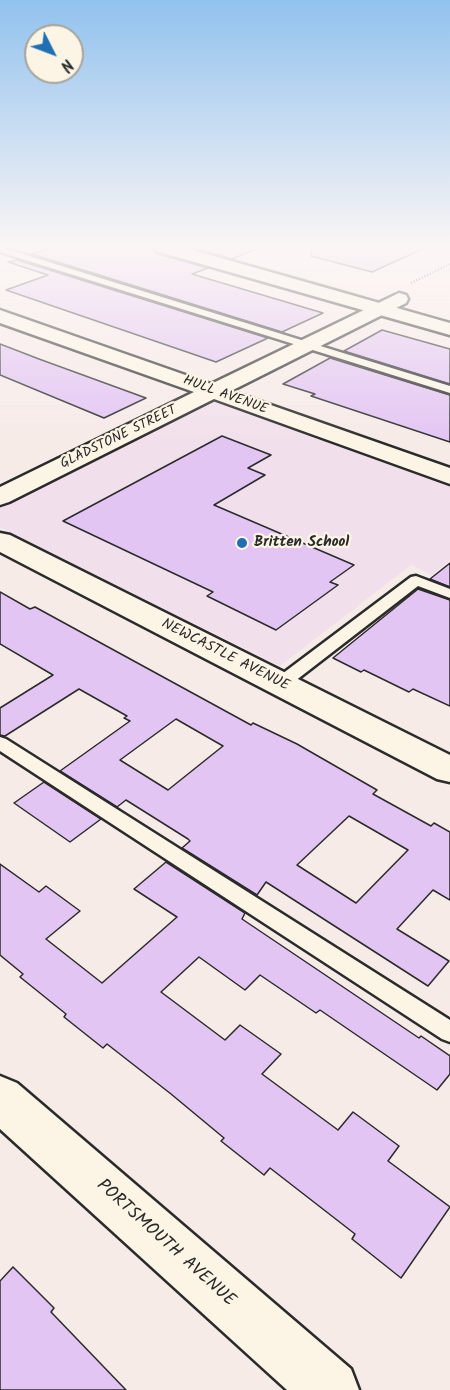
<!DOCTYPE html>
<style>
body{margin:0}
#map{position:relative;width:450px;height:1390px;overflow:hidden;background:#f7ebe8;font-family:Kalam,sans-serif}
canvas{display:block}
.north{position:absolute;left:24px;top:24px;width:60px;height:60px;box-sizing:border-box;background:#fcf5e5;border:2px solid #a8a49b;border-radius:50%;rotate:132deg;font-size:16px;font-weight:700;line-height:24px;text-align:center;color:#2b2b2b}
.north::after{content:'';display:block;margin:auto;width:21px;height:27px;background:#1f6fb2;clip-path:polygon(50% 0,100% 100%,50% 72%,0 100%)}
</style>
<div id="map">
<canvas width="450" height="1390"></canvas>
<div class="north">N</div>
</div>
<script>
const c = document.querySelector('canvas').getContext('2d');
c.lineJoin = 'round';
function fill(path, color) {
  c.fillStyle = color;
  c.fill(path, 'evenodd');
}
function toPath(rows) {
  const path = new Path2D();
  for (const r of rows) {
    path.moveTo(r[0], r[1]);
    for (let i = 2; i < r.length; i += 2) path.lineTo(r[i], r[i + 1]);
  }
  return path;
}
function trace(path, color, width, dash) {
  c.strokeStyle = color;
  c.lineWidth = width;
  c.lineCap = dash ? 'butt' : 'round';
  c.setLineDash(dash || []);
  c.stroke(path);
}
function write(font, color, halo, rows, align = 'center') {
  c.font = font + ' Kalam,sans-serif';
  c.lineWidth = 4.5;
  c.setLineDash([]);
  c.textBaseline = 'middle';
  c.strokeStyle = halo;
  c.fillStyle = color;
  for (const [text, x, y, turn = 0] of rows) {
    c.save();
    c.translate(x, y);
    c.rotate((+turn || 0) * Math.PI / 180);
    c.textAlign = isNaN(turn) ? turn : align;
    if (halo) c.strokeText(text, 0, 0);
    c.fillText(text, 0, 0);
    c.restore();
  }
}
fill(toPath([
 [214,402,227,404,450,484,450,560,432,575,411,565,280,666,0,527,0,508]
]), '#f1e0eb');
fill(toPath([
 [175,247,196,247,367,296,361,298]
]), '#d1e69b');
const building = toPath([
 [53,247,152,247,155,253,208,268,192,274,323,313,282,332,32,254,53,247],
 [192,247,256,247,256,249,232,259,192,247],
 [312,247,427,247,372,272,311,256,312,247],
 [17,260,268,338,216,362,6,290,48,275,8,262,17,260],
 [382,330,450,349,450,384,344,351,382,330],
 [0,344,39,359,146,398,104,418,0,375,0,344],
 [330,358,450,395,450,442,311,396,315,394,283,384,330,358],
 [222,436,271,455,248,468,265,475,214,505,354,565,330,582,338,585,276,630,207,596,213,592,63,521,222,436],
 [450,563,450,587,430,579,450,563],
 [418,589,450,600,450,706,413,689,409,692,364,670,361,672,333,658,418,589],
 [0,592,30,609,35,607,251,725,253,723,297,744,377,790,373,794,431,826,434,823,450,832,450,900,433,890,397,929,449,961,428,986,266,882,257,895,182,848,190,841,188,839,126,800,117,807,60,771,130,721,124,718,127,716,79,689,5,736,0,735,0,708,53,675,0,644,0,592],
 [176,719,223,746,168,790,120,760,176,719],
 [349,816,408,850,356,903,297,865,349,816],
 [44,782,101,819,70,842,14,803,44,782],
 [166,862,245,913,242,919,419,1038,421,1036,450,1056,450,1074,437,1090,320,1010,316,1013,260,975,245,990,199,957,161,992,225,1040,240,1025,281,1054,262,1074,338,1130,353,1112,399,1146,388,1161,450,1207,401,1278,352,1239,355,1234,270,1168,264,1175,221,1141,224,1138,171,1094,107,1044,103,1048,64,1017,66,1014,20,977,23,974,0,955,0,864,39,892,46,886,80,911,46,939,102,983,177,917,134,889,166,862],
 [13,1267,54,1308,51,1312,126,1390,0,1390,0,1281,13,1267]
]);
fill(building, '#e3c5f3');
trace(building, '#2b2b2b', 1.5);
const service = toPath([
 [0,247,450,386,450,393,0,252,0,247],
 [416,576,450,589,450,598,418,586,286,688,274,688,272,684,274,680,411,577,416,576],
 [0,737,6,739,450,1020,450,1042,442,1039,0,751,0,737]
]);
const minor = toPath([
 [399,293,406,295,408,299,406,303,231,391,450,468,450,484,214,399,9,502,0,505,0,487,194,392,0,323,0,310,211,384,399,293],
 [0,533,10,535,450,755,450,782,437,779,0,552,0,533],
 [0,1076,17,1083,351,1369,359,1390,287,1390,0,1129,0,1076]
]);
const tertiary = toPath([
 [154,247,182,247,450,323,450,335,156,251,154,247]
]);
trace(service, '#2b2b2b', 5);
trace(minor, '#2b2b2b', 5);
trace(tertiary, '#2b2b2b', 5);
trace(toPath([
 [411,283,450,264]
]), '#2b2b2b', 2, [1, 2]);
fill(service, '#fcf5e5');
fill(minor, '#fcf5e5');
fill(tertiary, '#fcf5e5');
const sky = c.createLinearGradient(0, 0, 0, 442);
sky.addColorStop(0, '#91c2ee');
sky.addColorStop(0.56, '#fbf6f5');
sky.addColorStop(1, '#fbf6f500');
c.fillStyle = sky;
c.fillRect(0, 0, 450, 442);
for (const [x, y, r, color] of [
 [242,543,6,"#1f6fb2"]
]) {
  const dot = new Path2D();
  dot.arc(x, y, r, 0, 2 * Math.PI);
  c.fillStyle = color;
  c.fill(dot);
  trace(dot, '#fcf5e5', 2);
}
write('14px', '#2b2b2b', '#fcf5e5', [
 ["HULL AVENUE",225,396,20],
 ["GLADSTONE STREET",119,438,-26]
]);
write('bold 15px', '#2b2b2b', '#fcf5e5', [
 ["Britten School",254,543]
], 'left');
write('15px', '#2b2b2b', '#fcf5e5', [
 ["NEWCASTLE AVENUE",225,656,27]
]);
write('18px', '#2b2b2b', '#fcf5e5', [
 ["PORTSMOUTH AVENUE",165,1244,42]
]);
</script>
